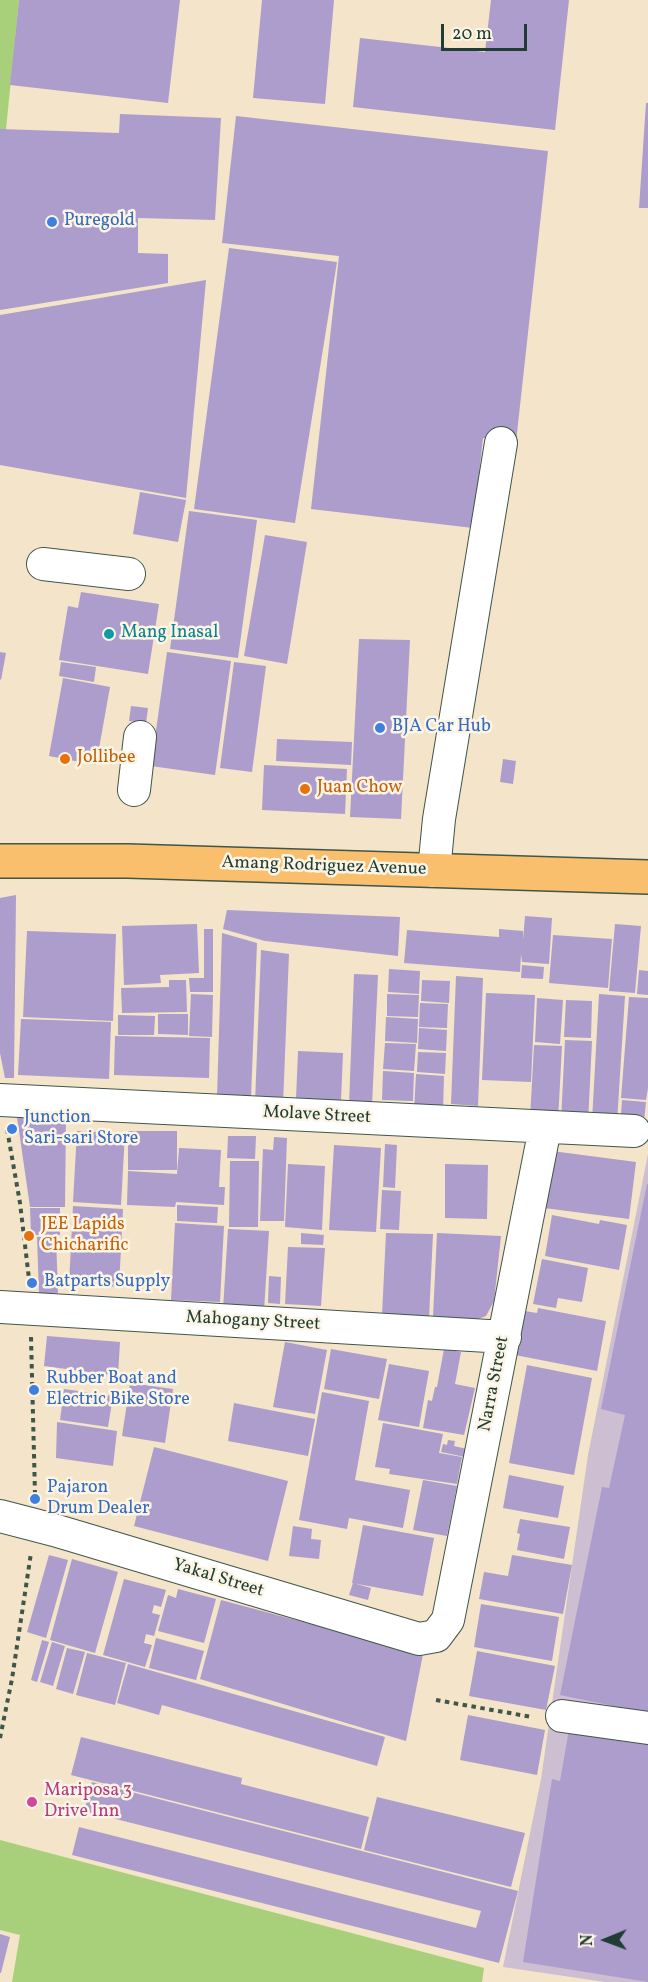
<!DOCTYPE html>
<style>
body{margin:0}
#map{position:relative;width:648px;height:1982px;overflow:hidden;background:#f4e4c9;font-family:Vollkorn,serif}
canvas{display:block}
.north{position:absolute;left:576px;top:1910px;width:60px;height:60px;-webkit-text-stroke:4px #fcf5e5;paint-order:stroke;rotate:269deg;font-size:16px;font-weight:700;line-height:24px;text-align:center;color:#1f3d34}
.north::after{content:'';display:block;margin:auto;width:21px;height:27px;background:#1f3d34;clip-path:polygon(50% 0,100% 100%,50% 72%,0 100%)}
.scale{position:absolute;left:441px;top:24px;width:86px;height:27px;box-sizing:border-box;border:3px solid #1f3d34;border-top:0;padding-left:8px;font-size:18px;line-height:21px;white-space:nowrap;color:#1f3d34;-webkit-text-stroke:4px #fcf5e5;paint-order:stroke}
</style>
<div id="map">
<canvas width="648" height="1982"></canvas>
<div class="north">N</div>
<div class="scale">20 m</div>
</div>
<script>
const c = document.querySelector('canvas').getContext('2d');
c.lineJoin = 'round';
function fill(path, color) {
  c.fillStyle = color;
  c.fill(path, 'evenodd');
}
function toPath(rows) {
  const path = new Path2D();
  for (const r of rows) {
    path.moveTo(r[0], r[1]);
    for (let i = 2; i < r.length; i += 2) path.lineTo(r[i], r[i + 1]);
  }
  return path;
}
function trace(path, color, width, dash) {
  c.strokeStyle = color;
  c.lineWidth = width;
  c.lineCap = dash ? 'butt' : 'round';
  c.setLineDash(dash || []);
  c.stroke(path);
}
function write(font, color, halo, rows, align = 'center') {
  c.font = font + ' Vollkorn,serif';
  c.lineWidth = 5;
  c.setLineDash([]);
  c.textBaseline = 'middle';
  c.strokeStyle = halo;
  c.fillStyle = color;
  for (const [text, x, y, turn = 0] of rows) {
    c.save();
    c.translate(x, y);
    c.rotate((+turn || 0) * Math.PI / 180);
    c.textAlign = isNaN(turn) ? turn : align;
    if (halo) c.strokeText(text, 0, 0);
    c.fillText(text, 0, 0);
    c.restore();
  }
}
fill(toPath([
 [648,1154,648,1982,605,1982,503,1967,541,1779,588,1455]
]), '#cebed2');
fill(toPath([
 [0,0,19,0,0,189],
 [0,1840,484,1968,482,1982,12,1982,20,1935,0,1930]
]), '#a8d07a');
fill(toPath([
 [19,0,180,0,168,103,10,85],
 [262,0,334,0,325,104,253,98],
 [491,0,569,0,555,130,353,107,360,38,485,52],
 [646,103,648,103,648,208,639,208],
 [120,114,221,118,215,220,138,218,138,253,168,254,168,283,0,310,0,129,119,133],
 [236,116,548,151,516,442,483,438,473,528,311,509,339,256,222,243],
 [229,248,337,262,295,523,194,509],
 [206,280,186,498,0,465,0,315],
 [140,492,186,500,178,542,133,534],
 [189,511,257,520,238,658,170,649],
 [265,535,307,542,287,664,244,656],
 [81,592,159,604,148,674,59,660,68,606,78,608],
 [359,639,410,640,401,819,350,817],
 [0,652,6,653,1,680,0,679],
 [167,652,231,661,215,775,151,766],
 [61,662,96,667,94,682,59,676],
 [234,662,266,666,252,772,220,768],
 [63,678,110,687,96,765,49,756],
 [131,706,148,708,146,723,129,721],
 [277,739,352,742,351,765,276,761],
 [503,759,516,761,513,784,500,782],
 [264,765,347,769,345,814,262,810],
 [16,895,14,1078,5,1078,0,1053,0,898],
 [227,910,400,917,398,956,265,941,223,929],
 [525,916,552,918,549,964,522,962,521,954,520,972,404,963,407,930,499,937,499,929,523,931,523,940],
 [197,924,199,973,160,975,161,983,124,985,122,926],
 [615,924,641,926,635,993,609,991],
 [204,929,213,929,213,992,190,992,189,978,204,978],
 [27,931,116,934,113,1021,23,1017],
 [222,933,257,943,251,1098,217,1097],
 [553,935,612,939,608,988,549,983],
 [261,950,289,954,283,1105,255,1103],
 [522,965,544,967,543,979,521,978],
 [389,969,420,971,419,994,388,992],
 [639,970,648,971,648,995,637,994],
 [354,974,378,975,372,1106,349,1105],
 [456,976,483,978,478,1106,451,1104],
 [169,980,186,980,187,1012,122,1013,121,988,169,987],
 [422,980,450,981,449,1003,421,1001],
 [486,993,535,995,531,1082,482,1080],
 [191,994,213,995,212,1037,189,1036],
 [387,994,419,995,418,1017,387,1016],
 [599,994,625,996,617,1122,592,1121],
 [629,997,648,998,648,1088,646,1100,621,1098],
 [537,998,563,1000,560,1044,535,1042],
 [566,1000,592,1001,591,1038,564,1037],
 [420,1003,448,1004,447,1028,419,1027],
 [158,1014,188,1014,188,1035,158,1034],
 [118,1015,155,1016,154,1035,118,1035],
 [386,1017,418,1019,417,1043,385,1041],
 [21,1019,111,1022,109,1079,18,1075],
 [419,1028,447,1030,446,1051,418,1049],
 [115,1036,210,1038,209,1078,114,1075],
 [565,1040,592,1041,588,1123,561,1121],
 [385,1043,416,1044,414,1071,383,1069],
 [534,1045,562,1046,558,1121,530,1119],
 [298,1051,343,1053,341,1101,296,1099],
 [418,1052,446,1053,445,1074,417,1072],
 [383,1071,414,1073,413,1101,382,1100],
 [416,1074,444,1076,443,1112,414,1111],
 [622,1100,646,1102,643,1131,620,1129],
 [66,1116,65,1207,30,1207,17,1117],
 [77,1131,125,1133,121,1205,73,1202],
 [128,1131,177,1131,177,1170,128,1170],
 [228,1136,256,1136,255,1159,227,1158],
 [274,1137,287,1138,284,1221,260,1221,263,1149,273,1150],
 [385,1144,397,1145,395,1188,383,1187],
 [334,1145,381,1148,376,1232,329,1230],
 [179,1148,221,1150,219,1187,225,1187,224,1205,176,1202,175,1207,127,1205,128,1171,177,1174],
 [552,1151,636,1162,629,1219,544,1208],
 [230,1161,259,1161,258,1227,229,1227],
 [288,1164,325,1166,322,1230,285,1227],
 [445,1164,488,1165,487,1219,445,1218],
 [647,1184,648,1184,648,1713,560,1695,602,1487,609,1488,625,1415,601,1409],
 [382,1190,401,1191,399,1230,380,1229],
 [177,1205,218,1207,217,1223,177,1221],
 [73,1206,123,1209,119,1287,69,1284],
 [30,1208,60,1208,60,1235,31,1235],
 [552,1215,599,1224,600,1220,627,1225,619,1270,545,1256],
 [175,1223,224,1226,220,1302,171,1300],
 [228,1229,269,1231,264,1311,223,1309],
 [301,1233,324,1235,323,1245,301,1244],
 [386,1233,433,1234,429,1318,382,1315],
 [437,1233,501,1236,494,1301,486,1316,478,1319,433,1317],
 [37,1237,56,1237,58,1293,39,1294],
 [288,1247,325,1248,321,1306,285,1304],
 [542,1259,588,1268,582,1302,558,1298,556,1308,533,1304],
 [269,1276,281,1277,280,1304,268,1303],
 [538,1308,606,1321,597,1371,510,1354,518,1310,537,1313],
 [47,1336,120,1342,118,1376,44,1366],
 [285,1342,327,1350,315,1414,273,1407],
 [331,1349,387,1359,379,1399,324,1389],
 [444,1349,461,1352,455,1384,475,1388,464,1435,423,1428,428,1400,432,1401,435,1387,437,1387],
 [389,1364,429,1371,419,1427,378,1420],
 [527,1365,592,1378,574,1475,509,1463],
 [130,1383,173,1389,165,1443,122,1436],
 [64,1389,113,1396,108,1427,60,1420],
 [322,1392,369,1401,355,1480,410,1490,403,1528,349,1518,347,1529,299,1520],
 [234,1403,315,1419,308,1456,228,1441],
 [57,1422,117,1431,113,1466,56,1458],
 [383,1423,443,1434,439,1453,462,1457,457,1484,389,1474,390,1469,375,1467],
 [448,1440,455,1441,454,1446,467,1449,465,1457,441,1452,443,1444,447,1445],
 [154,1447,288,1481,268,1561,134,1526],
 [509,1475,564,1486,558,1518,503,1508],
 [423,1480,457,1486,447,1536,413,1530],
 [520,1519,570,1527,564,1559,517,1550,520,1534,517,1533],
 [363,1525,434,1538,423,1596,352,1583],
 [293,1526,312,1529,311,1539,321,1540,319,1559,289,1556],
 [49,1555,68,1560,46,1638,27,1632],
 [512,1555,572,1565,563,1614,479,1599,484,1572,508,1576],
 [72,1559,118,1572,95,1653,50,1640],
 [124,1579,166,1590,161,1607,154,1605,152,1613,160,1615,154,1636,146,1634,144,1643,152,1645,145,1667,103,1655],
 [353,1583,371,1588,368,1600,349,1595],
 [178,1589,216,1599,204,1643,158,1631,168,1595,176,1598],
 [221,1600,423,1654,406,1741,200,1679],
 [481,1604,559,1617,552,1661,474,1647],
 [156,1638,204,1651,196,1680,149,1668],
 [42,1640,49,1642,37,1682,31,1680],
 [52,1642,65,1646,53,1686,40,1682],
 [67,1648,85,1652,73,1694,56,1689],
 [477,1651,555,1666,546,1710,469,1696],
 [87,1653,126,1663,115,1705,76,1695],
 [128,1664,385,1737,377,1766,162,1705,159,1715,117,1703],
 [468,1715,545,1730,537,1775,460,1760],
 [570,1724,648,1736,648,1982,523,1962,552,1779,560,1781],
 [81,1737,242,1778,241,1784,369,1817,361,1849,71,1775],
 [92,1782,518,1891,499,1963,72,1855,79,1827,476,1928,481,1911,84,1811],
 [377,1797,525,1833,511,1887,364,1850],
 [0,1934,10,1937,1,1973,0,1973]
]), '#ac9dcc');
const minor = toPath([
 [43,564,129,574],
 [134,790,140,737],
 [434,871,439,819,501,443],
 [0,1100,634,1131],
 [0,1307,505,1337],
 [0,1516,54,1530,419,1639,436,1636,448,1620,545,1128],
 [562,1716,648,1728]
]);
const major = toPath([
 [0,861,128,861,648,877]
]);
trace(minor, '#3f564a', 34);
trace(major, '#3f564a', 36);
trace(toPath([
 [7,1129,20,1203,29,1279],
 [31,1337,35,1494],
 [436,1700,532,1717],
 [0,1738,12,1679,31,1553]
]), '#3f564a', 4, [4.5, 4.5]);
trace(minor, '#fff', 32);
trace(major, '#f9bf6d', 33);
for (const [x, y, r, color] of [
 [52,222,6,"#3f7fe0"],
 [109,634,6,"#0f9aa8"],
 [380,728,6,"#3f7fe0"],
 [65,759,6,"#e8710a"],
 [305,789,6,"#e8710a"],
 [12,1129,6,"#3f7fe0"],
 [29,1236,6,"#e8710a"],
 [32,1283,6,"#3f7fe0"],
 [34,1390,6,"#3f7fe0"],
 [35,1499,6,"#3f7fe0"],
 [32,1802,6,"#d1479c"]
]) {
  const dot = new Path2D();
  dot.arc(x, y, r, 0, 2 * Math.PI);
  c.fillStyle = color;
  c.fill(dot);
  trace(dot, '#fcf5e5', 2);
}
write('18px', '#366cbe', '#fcf5e5', [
 ["Puregold",64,222],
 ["BJA Car Hub",392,728],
 ["Junction",24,1119],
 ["Sari-sari Store",24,1140],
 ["Batparts Supply",44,1283],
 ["Rubber Boat and",46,1380],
 ["Electric Bike Store",46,1401],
 ["Pajaron",47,1489],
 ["Drum Dealer",47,1510]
], 'left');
write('18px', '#0d838f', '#fcf5e5', [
 ["Mang Inasal",121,634]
], 'left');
write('18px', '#c56008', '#fcf5e5', [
 ["Jollibee",77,759],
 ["Juan Chow",317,789],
 ["JEE Lapids",41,1226],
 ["Chicharific",41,1247]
], 'left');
write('18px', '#1f3d34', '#fcf5e5', [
 ["Amang Rodriguez Avenue",324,867,2],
 ["Molave Street",317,1116,3],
 ["Mahogany Street",253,1322,3],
 ["Narra Street",495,1384,-79],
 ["Yakal Street",218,1579,17]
]);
write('18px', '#b23c85', '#fcf5e5', [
 ["Mariposa 3",44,1792],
 ["Drive Inn",44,1813]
], 'left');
</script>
